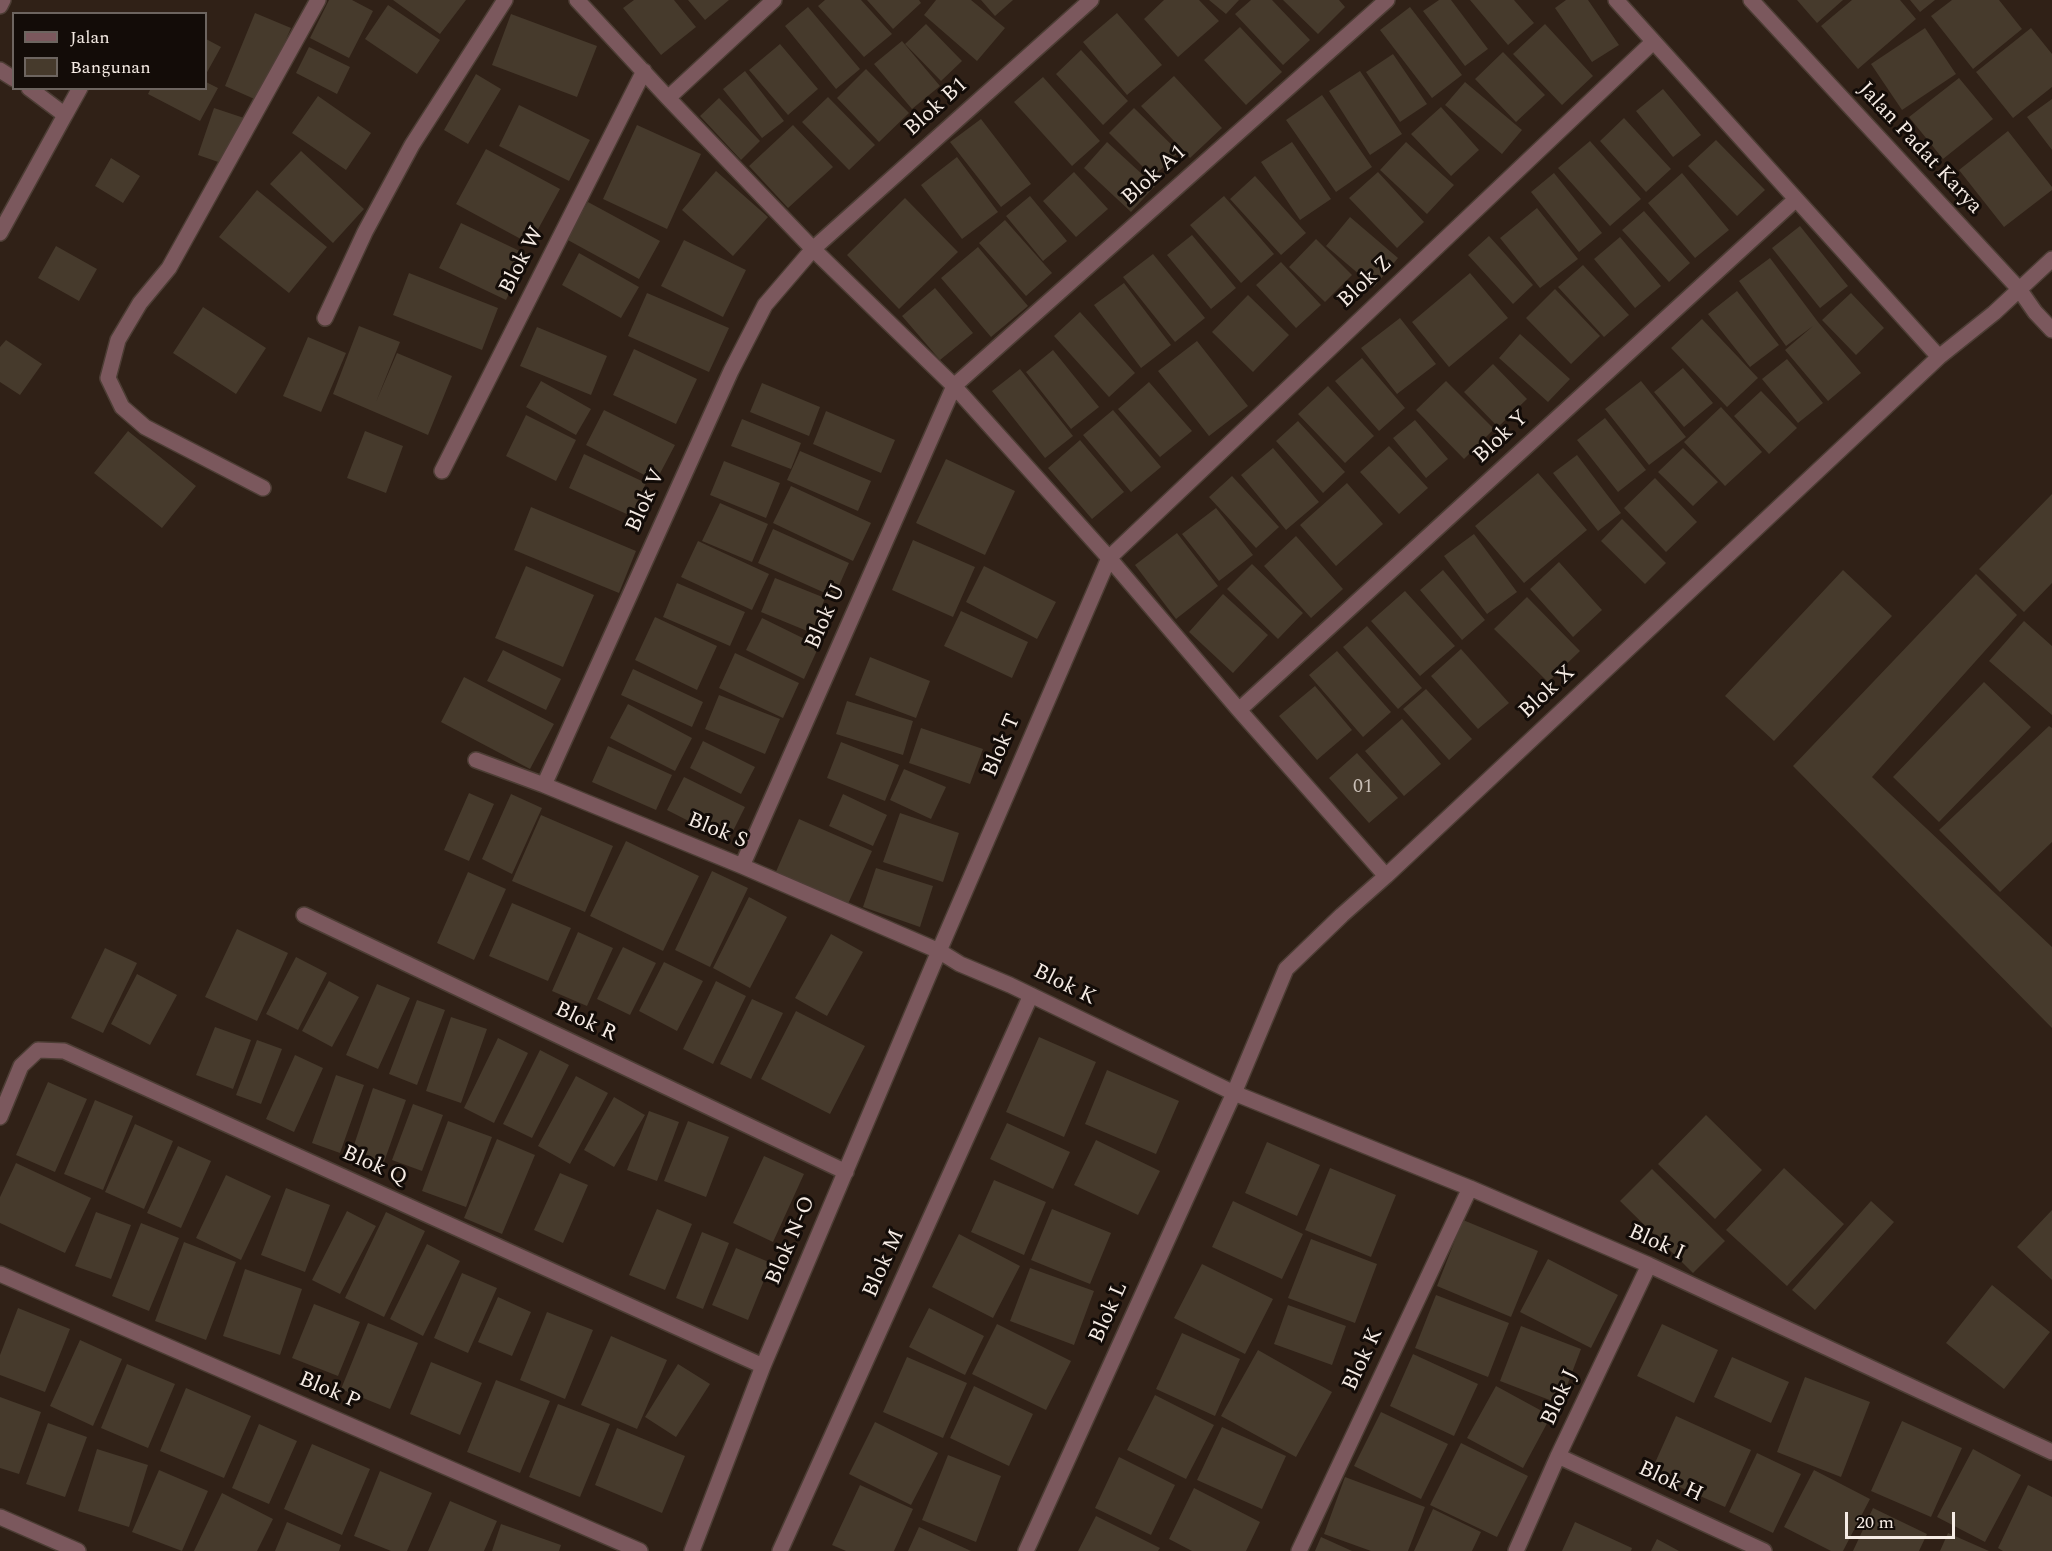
<!DOCTYPE html>
<style>
body{margin:0}
#map{position:relative;width:2052px;height:1551px;overflow:hidden;background:#302117;font-family:Spectral,serif}
canvas{display:block}
.legend{position:absolute;left:12px;top:12px;width:195px;height:78px;box-sizing:border-box;background:#130c08;border:2px solid #6d6560;margin:0;padding:8px 10px;list-style:none;font-size:18px;color:#f5ebe4}
.legend li{display:flex;align-items:center;gap:12px;height:30px}
.legend b{width:30px;border:2px solid #6d6560}
.scale{position:absolute;left:1845px;top:1512px;width:110px;height:27px;box-sizing:border-box;border:3px solid #f5ebe4;border-top:0;padding-left:8px;font-size:18px;line-height:21px;white-space:nowrap;color:#f5ebe4;-webkit-text-stroke:4px #130c08;paint-order:stroke}
</style>
<div id="map">
<canvas width="2052" height="1551"></canvas>
<ul class="legend">
<li><b style="height:8px;background:#7b585d"></b>Jalan</li>
<li><b style="height:16px;background:#463a2c"></b>Bangunan</li>
</ul>
<div class="scale">20 m</div>
</div>
<script>
const c = document.querySelector('canvas').getContext('2d');
c.lineJoin = 'round';
function fill(path, color) {
  c.fillStyle = color;
  c.fill(path, 'evenodd');
}
function toPath(rows) {
  const path = new Path2D();
  for (const r of rows) {
    path.moveTo(r[0], r[1]);
    for (let i = 2; i < r.length; i += 2) path.lineTo(r[i], r[i + 1]);
  }
  return path;
}
function trace(path, color, width, dash) {
  c.strokeStyle = color;
  c.lineWidth = width;
  c.lineCap = dash ? 'butt' : 'round';
  c.setLineDash(dash || []);
  c.stroke(path);
}
function write(font, color, halo, rows, align = 'center') {
  c.font = font + ' Spectral,serif';
  c.lineWidth = 6;
  c.setLineDash([]);
  c.textBaseline = 'middle';
  c.strokeStyle = halo;
  c.fillStyle = color;
  for (const [text, x, y, turn = 0] of rows) {
    c.save();
    c.translate(x, y);
    c.rotate((+turn || 0) * Math.PI / 180);
    c.textAlign = isNaN(turn) ? turn : align;
    if (halo) c.strokeText(text, 0, 0);
    c.fillText(text, 0, 0);
    c.restore();
  }
}
fill(toPath([
 [329,0,352,0,373,11,349,58,310,38],
 [393,0,466,0,440,34],
 [634,0,674,0,696,27,661,55,623,8],
 [688,0,729,0,705,20],
 [825,0,861,0,892,34,864,57,818,6],
 [867,0,919,0,921,3,893,29],
 [936,0,971,0,1005,28,977,61,924,15],
 [981,0,1013,0,995,16],
 [1164,0,1199,0,1219,21,1178,57,1144,19],
 [1209,0,1239,0,1226,14],
 [1251,0,1272,0,1310,40,1283,65,1235,14],
 [1283,0,1339,0,1345,7,1318,34],
 [1439,0,1451,0,1488,49,1465,66,1423,11],
 [1470,0,1514,0,1534,23,1508,45],
 [1566,0,1588,0,1619,45,1592,62,1555,8],
 [1797,0,1843,0,1817,23],
 [1852,0,1900,0,1916,19,1858,69,1821,26],
 [1910,0,1935,0,1920,12],
 [1952,0,1999,0,2022,29,1973,69,1931,16],
 [388,5,440,40,417,74,365,39],
 [808,7,860,69,836,89,785,26],
 [1410,7,1462,75,1432,98,1380,30],
 [255,13,291,28,259,101,225,86],
 [1117,13,1162,65,1127,95,1083,42],
 [511,14,597,46,577,97,492,65],
 [926,24,962,61,941,81,905,44],
 [1545,24,1593,76,1562,105,1513,54],
 [1240,27,1282,72,1246,105,1204,60],
 [1925,28,1956,74,1902,110,1871,64],
 [2031,28,2052,54,2052,87,2013,118,1976,72],
 [206,39,221,47,206,74],
 [902,41,940,86,912,109,874,64],
 [780,44,818,89,788,115,749,70],
 [309,47,350,67,337,94,296,73],
 [1081,50,1128,101,1103,125,1056,74],
 [1503,52,1545,95,1516,122,1475,79],
 [1393,54,1427,104,1400,122,1366,72],
 [866,69,909,113,879,142,837,98],
 [745,71,784,121,762,138,723,89],
 [1360,71,1402,134,1370,155,1329,91],
 [476,74,501,89,468,144,444,130],
 [1174,76,1222,128,1190,158,1141,106],
 [1043,77,1100,141,1072,166,1014,102],
 [1959,78,1993,119,1943,159,1909,117],
 [206,82,218,88,200,121,148,94,151,88,206,88],
 [1465,82,1522,130,1502,154,1445,105],
 [1663,89,1701,135,1673,157,1636,111],
 [1322,95,1372,167,1336,192,1286,120],
 [318,96,371,133,346,170,292,133],
 [828,97,875,145,849,170,802,122],
 [719,98,760,141,741,160,700,116],
 [2052,99,2052,150,2027,117],
 [519,105,590,140,569,181,499,146],
 [1441,107,1479,150,1451,176,1411,134],
 [214,108,244,118,227,165,198,155],
 [1134,108,1179,152,1153,177,1109,133],
 [1624,118,1671,169,1646,192,1600,141],
 [981,119,1031,184,1001,207,950,142],
 [637,125,701,154,667,229,603,199],
 [793,125,833,167,788,208,749,166],
 [2008,131,2052,187,2052,190,2004,227,1959,170],
 [1716,140,1765,190,1737,216,1688,166],
 [1590,141,1641,199,1610,226,1558,168],
 [1107,142,1155,186,1131,212,1084,168],
 [1292,142,1331,199,1300,220,1261,162],
 [1406,142,1454,185,1427,214,1380,170],
 [486,149,560,189,530,244,456,204],
 [301,151,364,209,333,243,270,184],
 [957,157,998,212,962,239,921,185],
 [111,158,140,176,123,203,95,186],
 [716,171,768,217,733,256,682,210],
 [1074,172,1108,209,1076,237,1043,201],
 [1378,172,1424,222,1397,248,1349,198],
 [1554,173,1602,233,1579,252,1531,192],
 [1682,173,1729,230,1695,258,1648,203],
 [1255,176,1306,233,1281,255,1230,199],
 [257,190,327,247,289,293,219,237],
 [1030,196,1067,241,1043,261,1006,216],
 [1224,196,1274,254,1241,283,1190,225],
 [905,198,958,252,899,309,847,255],
 [588,202,660,241,639,279,566,239],
 [1537,208,1578,259,1540,288,1500,238],
 [1644,211,1690,263,1669,282,1622,230],
 [1350,217,1398,258,1374,287,1326,246],
 [1005,220,1052,273,1026,296,979,243],
 [461,223,528,255,506,300,439,268],
 [1800,226,1848,286,1820,308,1772,248],
 [1192,235,1236,288,1211,309,1167,255],
 [1489,236,1533,285,1513,304,1468,255],
 [1620,237,1661,286,1635,308,1594,259],
 [1316,239,1352,275,1325,302,1289,267],
 [684,240,746,270,723,317,661,286],
 [56,246,97,269,79,301,38,278],
 [978,247,1028,306,991,337,941,278],
 [579,253,639,287,621,318,562,285],
 [1153,254,1205,318,1175,342,1123,277],
 [1770,258,1818,322,1861,373,1828,401,1785,350,1813,326,1786,346,1739,281],
 [1281,262,1321,305,1296,328,1256,285],
 [1583,265,1629,315,1604,337,1558,287],
 [409,273,498,308,482,350,393,315],
 [1470,273,1508,318,1449,367,1412,322],
 [1124,283,1171,345,1141,368,1094,305],
 [935,288,973,333,940,360,902,316],
 [1555,289,1600,336,1571,364,1526,318],
 [1737,291,1779,345,1750,367,1708,314],
 [647,293,729,328,709,372,628,336],
 [1851,293,1884,328,1856,355,1822,320],
 [1248,295,1289,335,1253,372,1212,332],
 [203,307,266,348,236,394,173,353],
 [1080,312,1135,373,1109,397,1054,336],
 [1400,318,1436,364,1397,394,1361,348],
 [1702,319,1758,378,1727,407,1671,348],
 [359,326,400,342,376,402,397,353,452,376,428,435,333,394],
 [537,327,607,356,591,395,520,366],
 [1520,334,1570,379,1548,402,1499,358],
 [308,337,346,353,321,412,283,396],
 [6,340,42,364,20,395,0,382,0,347],
 [1197,341,1248,406,1209,436,1158,371],
 [634,349,697,379,676,424,613,395],
 [1053,350,1099,407,1071,429,1026,372],
 [1362,358,1405,408,1379,431,1335,381],
 [1787,359,1823,403,1798,423,1762,379],
 [1493,364,1527,399,1498,427,1464,392],
 [1683,368,1713,403,1684,427,1654,392],
 [1020,369,1073,436,1045,458,992,391],
 [541,381,591,409,576,435,526,407],
 [1446,381,1494,429,1464,459,1416,410],
 [1641,381,1686,437,1649,465,1605,409],
 [1149,382,1192,431,1160,457,1118,409],
 [762,383,820,407,809,436,750,412],
 [1328,386,1374,436,1345,463,1298,414],
 [1761,391,1797,428,1769,454,1734,416],
 [1721,407,1762,452,1725,486,1684,442],
 [604,410,675,445,656,481,586,445],
 [1113,410,1161,467,1131,492,1083,435],
 [826,411,895,440,881,473,813,444],
 [526,415,576,440,556,481,506,456],
 [1605,418,1646,470,1618,492,1577,440],
 [742,419,801,443,791,469,731,446],
 [1415,420,1448,459,1426,478,1393,438],
 [1298,421,1345,472,1323,493,1276,441],
 [128,431,196,486,162,528,94,473],
 [365,431,403,446,386,493,347,478],
 [1080,440,1124,492,1092,519,1048,468],
 [1389,446,1428,488,1399,514,1360,472],
 [1273,448,1319,502,1286,530,1241,475],
 [1683,448,1718,482,1693,506,1658,472],
 [800,451,871,481,858,511,787,480],
 [584,454,646,483,631,516,569,488],
 [1577,455,1621,513,1598,531,1553,473],
 [946,459,1015,491,985,555,916,523],
 [724,461,780,483,766,518,710,495],
 [1538,473,1587,530,1524,583,1475,526],
 [1232,476,1279,527,1256,548,1209,497],
 [1655,478,1697,522,1666,552,1624,508],
 [1347,483,1383,524,1336,566,1300,525],
 [791,486,871,523,853,561,773,523],
 [2052,494,2052,583,2024,612,1979,569],
 [720,503,768,524,752,562,702,541],
 [531,507,636,551,619,593,514,550],
 [1216,508,1253,555,1219,581,1182,534],
 [1622,519,1666,563,1645,584,1601,541],
 [773,529,849,563,834,597,758,563],
 [1177,533,1218,586,1176,619,1135,565],
 [1474,534,1517,592,1487,614,1444,556],
 [1296,536,1343,589,1311,618,1264,566],
 [913,540,975,567,953,617,892,590],
 [698,541,769,574,752,610,681,577],
 [1559,562,1602,610,1573,637,1530,589],
 [1252,564,1303,613,1278,639,1227,589],
 [526,566,594,595,563,667,495,638],
 [984,566,1056,602,1037,639,966,602],
 [1443,570,1485,620,1462,640,1420,590],
 [1843,570,1892,616,1774,741,1725,696],
 [1976,574,2017,615,1872,777,2052,947,2052,1028,1793,766],
 [775,578,825,598,812,633,761,612],
 [677,583,745,612,730,646,663,617],
 [1405,591,1455,646,1420,676,1371,621],
 [1223,594,1268,635,1233,673,1189,632],
 [1527,597,1580,651,1548,682,1494,629],
 [961,611,1028,642,1012,678,944,646],
 [655,617,717,646,697,690,635,660],
 [762,618,819,646,804,679,746,650],
 [2024,621,2052,646,2052,715,1989,661],
 [1367,626,1422,688,1398,709,1343,647],
 [1461,649,1509,703,1478,729,1431,676],
 [503,650,561,679,546,710,487,681],
 [1337,651,1391,712,1363,737,1309,675],
 [735,653,799,683,783,718,719,688],
 [870,657,930,681,916,718,855,695],
 [633,669,703,702,692,727,621,695],
 [464,677,554,724,530,769,441,722],
 [1984,682,2031,727,1939,822,1893,777],
 [1315,686,1352,730,1317,760,1279,716],
 [1426,689,1472,739,1449,760,1403,709],
 [719,695,780,719,765,754,705,729],
 [847,701,913,721,903,755,836,734],
 [628,704,692,738,675,771,610,738],
 [1402,719,1441,764,1404,796,1365,751],
 [2049,726,2052,728,2052,842,2000,892,1939,830],
 [921,728,983,749,970,784,909,763],
 [703,741,755,767,741,794,690,768],
 [841,742,899,765,885,801,827,778],
 [608,746,672,775,656,810,592,782],
 [1357,753,1398,798,1369,823,1329,778],
 [904,769,946,787,931,819,890,800],
 [684,777,745,807,728,841,667,810],
 [469,793,494,804,469,861,444,850],
 [511,794,542,808,512,874,482,859],
 [843,794,887,815,873,846,829,826],
 [900,813,959,833,943,882,883,862],
 [541,815,613,846,585,912,512,881],
 [799,819,872,851,847,906,775,874],
 [626,841,699,876,663,951,590,916],
 [876,868,933,886,920,927,863,907],
 [712,871,748,888,710,967,675,950],
 [468,872,506,889,474,960,437,943],
 [749,897,787,917,750,988,713,968],
 [512,903,571,928,548,981,489,956],
 [237,929,288,953,257,1021,205,997],
 [578,932,613,948,587,1006,552,991],
 [831,934,863,952,827,1016,795,998],
 [623,947,656,963,630,1015,597,999],
 [105,948,137,963,103,1033,71,1018],
 [296,957,327,973,298,1030,266,1014],
 [664,962,703,981,677,1031,639,1011],
 [137,974,177,995,150,1045,111,1024],
 [329,981,359,997,332,1047,302,1031],
 [716,981,746,996,713,1064,683,1049],
 [377,984,410,998,378,1069,346,1055],
 [752,999,783,1013,751,1079,720,1064],
 [417,1000,445,1010,417,1085,389,1074],
 [796,1011,865,1046,830,1114,761,1079],
 [451,1017,487,1029,461,1103,426,1091],
 [215,1027,251,1040,233,1089,196,1075],
 [1039,1037,1096,1062,1064,1137,1006,1112],
 [498,1038,528,1053,494,1123,464,1108],
 [257,1040,282,1049,261,1104,236,1095],
 [540,1050,569,1065,532,1138,503,1124],
 [295,1055,323,1068,294,1132,266,1119],
 [1107,1070,1179,1101,1156,1154,1085,1124],
 [336,1075,364,1085,340,1153,312,1143],
 [576,1076,608,1093,570,1164,538,1146],
 [48,1082,87,1099,55,1172,16,1155],
 [373,1088,406,1100,384,1162,352,1151],
 [614,1097,645,1115,614,1167,584,1150],
 [95,1100,133,1116,103,1190,64,1174],
 [413,1104,443,1115,422,1171,392,1160],
 [649,1111,679,1122,657,1181,627,1170],
 [1706,1115,1762,1170,1715,1219,1658,1164],
 [448,1121,492,1137,466,1207,422,1191],
 [688,1121,729,1137,706,1197,664,1181],
 [1007,1123,1070,1152,1053,1189,990,1159],
 [135,1124,173,1141,144,1209,105,1192],
 [497,1139,535,1155,502,1234,464,1218],
 [1096,1140,1160,1171,1138,1215,1074,1185],
 [1267,1142,1320,1165,1297,1216,1245,1193],
 [178,1146,211,1161,181,1228,147,1213],
 [764,1156,804,1174,773,1242,733,1223],
 [16,1163,91,1198,65,1253,0,1223,0,1197],
 [1330,1168,1396,1195,1371,1257,1305,1230],
 [1784,1168,1844,1224,1787,1286,1726,1230],
 [1652,1169,1725,1241,1693,1273,1620,1201],
 [560,1173,588,1185,563,1243,534,1230],
 [226,1175,271,1196,241,1260,196,1238],
 [994,1180,1046,1202,1024,1255,971,1232],
 [286,1188,330,1205,305,1272,261,1255],
 [1233,1201,1303,1234,1282,1279,1212,1247],
 [1871,1201,1894,1222,1815,1310,1792,1290],
 [657,1209,692,1224,665,1290,629,1275],
 [1052,1209,1111,1233,1090,1284,1031,1260],
 [2052,1210,2052,1280,2017,1247],
 [347,1211,376,1226,340,1294,312,1280],
 [96,1212,131,1225,111,1279,75,1266],
 [386,1212,425,1231,384,1317,345,1298],
 [1463,1220,1538,1251,1511,1317,1437,1286],
 [141,1223,179,1238,149,1311,112,1296],
 [702,1232,729,1243,703,1309,676,1298],
 [959,1234,1020,1266,993,1318,932,1287],
 [1311,1239,1377,1264,1355,1323,1288,1298],
 [184,1242,236,1262,206,1340,155,1321],
 [427,1244,460,1261,423,1336,390,1319],
 [736,1248,771,1263,748,1320,712,1305],
 [1548,1259,1618,1295,1591,1348,1520,1312],
 [1202,1264,1273,1299,1245,1354,1174,1318],
 [1030,1268,1094,1291,1074,1345,1010,1321],
 [245,1269,302,1289,280,1355,223,1336],
 [462,1273,497,1288,468,1353,434,1338],
 [1992,1285,2050,1332,2004,1389,1946,1343],
 [1436,1295,1509,1323,1488,1377,1415,1348],
 [498,1297,531,1312,512,1356,478,1342],
 [314,1304,360,1322,338,1376,292,1358],
 [1288,1305,1346,1326,1332,1365,1274,1344],
 [18,1308,70,1329,45,1392,0,1375,0,1355],
 [929,1308,984,1336,965,1375,909,1347],
 [547,1312,593,1330,565,1399,520,1380],
 [368,1323,418,1343,390,1409,341,1389],
 [997,1324,1071,1361,1046,1410,972,1374],
 [1662,1324,1718,1350,1694,1403,1637,1376],
 [1521,1326,1581,1349,1560,1404,1500,1381],
 [1182,1333,1240,1359,1215,1416,1156,1389],
 [611,1336,667,1360,637,1429,581,1405],
 [80,1340,122,1359,93,1426,50,1406],
 [1258,1350,1332,1392,1296,1457,1221,1416],
 [1413,1354,1478,1384,1454,1436,1390,1406],
 [907,1357,967,1383,943,1438,883,1412],
 [1732,1357,1789,1382,1771,1423,1714,1397],
 [431,1362,482,1383,460,1435,410,1414],
 [127,1364,175,1384,148,1448,101,1428],
 [678,1364,710,1384,676,1437,645,1417],
 [1805,1377,1870,1402,1841,1477,1777,1452],
 [496,1380,550,1401,520,1473,467,1452],
 [974,1386,1033,1414,1009,1466,950,1438],
 [1496,1386,1551,1416,1523,1468,1467,1438],
 [186,1388,251,1416,224,1478,160,1451],
 [1155,1395,1214,1425,1186,1479,1127,1450],
 [0,1397,41,1412,19,1474,0,1468],
 [558,1404,610,1424,580,1497,529,1477],
 [1381,1412,1448,1444,1421,1499,1354,1466],
 [1676,1416,1751,1450,1725,1507,1650,1474],
 [1902,1421,1962,1448,1931,1517,1871,1491],
 [875,1422,938,1453,911,1505,849,1474],
 [48,1423,87,1437,65,1497,26,1484],
 [259,1424,297,1441,269,1504,232,1488],
 [1222,1427,1286,1456,1262,1509,1197,1480],
 [617,1428,685,1456,662,1513,595,1485],
 [1461,1443,1528,1476,1497,1537,1430,1505],
 [312,1444,370,1469,342,1535,284,1509],
 [97,1449,148,1465,129,1527,78,1511],
 [1973,1449,2021,1475,1985,1542,1937,1517],
 [1757,1453,1801,1474,1773,1533,1729,1512],
 [948,1455,1001,1476,976,1542,922,1520],
 [1119,1457,1175,1485,1151,1535,1095,1508],
 [159,1470,208,1491,182,1551,132,1532],
 [1814,1470,1870,1499,1843,1551,1831,1551,1784,1527],
 [380,1471,432,1493,407,1551,391,1551,354,1536],
 [1345,1477,1425,1507,1408,1551,1371,1551,1324,1534],
 [860,1485,913,1509,894,1551,846,1551,832,1545],
 [2028,1485,2052,1497,2052,1551,2003,1551,1998,1548],
 [1194,1488,1260,1522,1246,1551,1192,1551,1169,1539],
 [222,1493,273,1519,257,1551,194,1551],
 [450,1501,497,1521,484,1551,428,1551],
 [1873,1508,1927,1534,1919,1551,1853,1551],
 [1433,1509,1481,1532,1472,1551,1414,1551],
 [1096,1516,1160,1548,1158,1551,1078,1551],
 [287,1522,341,1545,339,1551,275,1551],
 [1575,1522,1632,1548,1631,1551,1562,1551],
 [501,1524,561,1545,559,1551,492,1551],
 [919,1527,971,1551,908,1551],
 [1948,1533,1989,1551,1940,1551],
 [1321,1537,1352,1551,1315,1551],
 [1657,1539,1679,1551,1651,1551]
]), '#463a2c');
const minor = toPath([
 [577,0,668,98,813,249,954,386,1109,558,1239,710,1386,876],
 [1616,0,1939,357],
 [1751,0,2019,289,2035,312,2052,330],
 [0,6,3,0],
 [0,70,14,79],
 [668,98,774,0],
 [65,115,80,88],
 [0,233,65,115,29,88],
 [325,318,365,232,412,145,505,0],
 [442,471,644,71],
 [263,488,145,427,122,407,108,378,118,340,140,303,169,268,318,0],
 [1239,710,1795,200],
 [476,760,544,785,742,866,939,951,960,964,1010,985,1234,1093,1470,1188,1649,1265,2052,1452],
 [544,785,731,371,765,305,813,249,1091,0],
 [742,866,954,386,1387,0],
 [304,915,846,1172],
 [0,1117,21,1066,38,1050,64,1051,763,1366],
 [0,1274,640,1551],
 [1558,1456,1764,1551],
 [0,1517,78,1551],
 [692,1551,763,1366,939,951,1109,558,1653,42],
 [780,1551,1031,995],
 [1026,1551,1234,1093,1286,969,1342,915,1386,876,1939,357,1994,313,2052,259],
 [1299,1551,1470,1188],
 [1516,1551,1558,1456,1649,1265]
]);
trace(minor, '#4c3d34', 18);
trace(minor, '#7b585d', 15);
write('20px', '#c9bfb6', null, [
 ["01",1363,788]
]);
write('22px', '#f5ebe4', '#130c08', [
 ["Blok B1",937,108,-42],
 ["Jalan Padat Karya",1919,149,47],
 ["Blok A1",1155,176,-42],
 ["Blok W",523,261,-63],
 ["Blok Z",1366,283,-43],
 ["Blok Y",1502,438,-43],
 ["Blok V",647,501,-66],
 ["Blok U",827,617,-66],
 ["Blok X",1548,693,-43],
 ["Blok T",1003,746,-67],
 ["Blok S",717,832,22],
 ["Blok K",1064,986,26],
 ["Blok R",585,1023,25],
 ["Blok Q",374,1167,24],
 ["Blok N-O",792,1241,-67],
 ["Blok I",1656,1244,24],
 ["Blok M",885,1264,-66],
 ["Blok L",1110,1313,-66],
 ["Blok K",1364,1360,-65],
 ["Blok P",329,1392,23],
 ["Blok J",1561,1398,-65],
 ["Blok H",1670,1483,25]
]);
</script>
